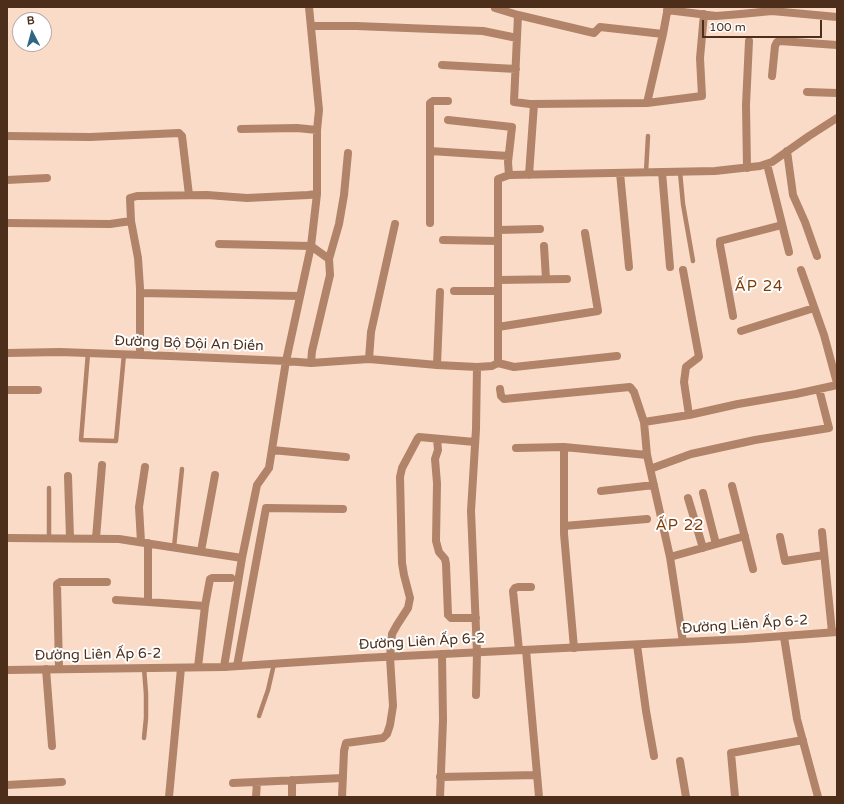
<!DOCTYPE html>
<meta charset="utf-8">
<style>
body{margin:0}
#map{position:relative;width:844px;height:804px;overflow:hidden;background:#fadbc8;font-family:"Varela Round",sans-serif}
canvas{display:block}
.frame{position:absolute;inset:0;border:8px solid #4c2e1b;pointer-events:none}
.north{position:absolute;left:12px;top:12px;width:40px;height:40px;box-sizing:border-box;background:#fff;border:1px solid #b7aba4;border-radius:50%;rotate:354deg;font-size:11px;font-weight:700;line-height:16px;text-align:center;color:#4c2e1b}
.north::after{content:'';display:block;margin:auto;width:14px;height:18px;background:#2f6681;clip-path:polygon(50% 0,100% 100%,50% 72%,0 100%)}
.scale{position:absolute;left:702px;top:20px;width:120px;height:18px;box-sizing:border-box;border:2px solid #4c2e1b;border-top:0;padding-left:5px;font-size:12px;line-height:14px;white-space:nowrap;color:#4c2e1b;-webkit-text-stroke:3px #fff;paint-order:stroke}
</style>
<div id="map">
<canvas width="844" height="804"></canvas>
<div class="frame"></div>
<div class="north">B</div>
<div class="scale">100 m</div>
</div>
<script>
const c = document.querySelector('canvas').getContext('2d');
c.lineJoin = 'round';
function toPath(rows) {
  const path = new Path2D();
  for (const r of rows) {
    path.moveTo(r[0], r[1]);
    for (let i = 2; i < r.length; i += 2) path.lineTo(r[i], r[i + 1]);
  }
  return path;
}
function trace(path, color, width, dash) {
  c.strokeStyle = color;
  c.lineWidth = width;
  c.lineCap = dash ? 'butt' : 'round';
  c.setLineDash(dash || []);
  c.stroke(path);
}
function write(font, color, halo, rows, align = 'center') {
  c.font = font + ' "Varela Round",sans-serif';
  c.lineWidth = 4;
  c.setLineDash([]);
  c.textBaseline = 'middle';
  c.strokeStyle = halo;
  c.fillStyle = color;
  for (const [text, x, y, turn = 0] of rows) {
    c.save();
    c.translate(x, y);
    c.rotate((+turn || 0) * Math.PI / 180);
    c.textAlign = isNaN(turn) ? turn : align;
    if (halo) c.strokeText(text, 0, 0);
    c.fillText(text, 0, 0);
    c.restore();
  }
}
trace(toPath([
 [646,172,648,136],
 [680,172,683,204,693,261],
 [88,353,81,440,116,441,124,354],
 [49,488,49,538],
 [174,547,182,469],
 [144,668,146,694,146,718,144,738],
 [259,716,268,690,274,664]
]), '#b18368', 4.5);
trace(toPath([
 [495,8,518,15,594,33,600,27,663,34],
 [667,10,716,16,741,14,772,11,837,17],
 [518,15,514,102,530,104,647,103,702,96,700,58,704,14],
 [312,26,356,26,483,31,517,38],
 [442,65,516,69],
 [772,76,775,46,777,42,780,41,837,45],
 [807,92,837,93],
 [647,103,663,34,668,7],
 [448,120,512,127,508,162,509,175],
 [241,129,297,128,317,130],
 [7,136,90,137,179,133,182,136,189,195],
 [430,151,508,156],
 [787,151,793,195,805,222,817,256],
 [767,164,789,252],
 [747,168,746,105,749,41],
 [662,172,670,267],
 [620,173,629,267],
 [529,175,534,104],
 [7,180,47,178],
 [131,221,138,258,140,288,140,355],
 [7,223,110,224,131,221,130,198,137,196,207,195,247,198,308,195,317,194],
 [430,223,430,103,433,101,448,101],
 [498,230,540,229],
 [443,240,498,241],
 [219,244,311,246,329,259,330,275,312,351,311,363],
 [544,246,546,279],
 [329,259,339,224,344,195,348,153],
 [683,270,699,357,686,367,684,382,689,415],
 [801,270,824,335,837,383],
 [498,280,567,279],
 [454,291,498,291],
 [140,293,300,296],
 [733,316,720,245,720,241,782,225],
 [498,327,598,311,585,233],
 [741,331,814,308],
 [7,353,60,352,170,356,286,361,311,363,369,359,437,365,477,367,492,366,498,363,498,179,509,175,715,171,760,166,772,162,809,136,837,118],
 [369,359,371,332,395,224],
 [498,363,514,367,617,356],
 [437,365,440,292],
 [500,389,501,396,504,399,630,387,634,392,644,422],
 [7,390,38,390],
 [437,439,438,450,435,459,437,483,436,541,439,552,445,559,446,564,448,615,451,618,476,618],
 [564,447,564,534,574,648],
 [516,448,564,447,647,455,670,557,683,642],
 [272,450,346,457],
 [647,455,644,422,689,415,738,404,796,394,837,385],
 [650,469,691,454,755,440,829,428,819,389],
 [68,476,70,538],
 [732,486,753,569],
 [601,491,654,485],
 [703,493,716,544],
 [688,498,703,548],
 [564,526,647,519],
 [822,532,832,632],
 [780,537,785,561,824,555],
 [7,538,119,539,242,558],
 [96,538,102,465],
 [141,542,139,507,145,467],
 [148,543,148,602,205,606],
 [201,551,215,475],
 [670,557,745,536],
 [116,600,148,602],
 [784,637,797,719,818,797],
 [637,645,646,711,654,756],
 [519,650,513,591,515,588,518,587,531,587],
 [526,650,539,797],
 [237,666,266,508,343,509],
 [198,667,205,606,210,579,212,578,231,578],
 [224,667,242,558,257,485,269,468,286,361,311,246,317,194,317,130,319,110,309,7],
 [59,668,57,584,60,582,107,582],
 [46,669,52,746],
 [476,695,477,653,471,511,476,429,477,367],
 [680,761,686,797],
 [440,777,537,775],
 [292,780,292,797],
 [233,783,343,778],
 [7,785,62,782],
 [169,797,181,668],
 [256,797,257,782],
 [342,797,344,751,346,743,383,738,387,734,390,725,393,706,390,657,392,634,397,625,408,608,410,598,404,575,402,563,400,477,402,468,418,438,419,437,475,442],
 [440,797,443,720,442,654],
 [735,797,731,753,803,740]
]), '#b18368', 8);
trace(toPath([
 [7,670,224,667,363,658,744,639,837,632]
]), '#b18368', 8);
write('14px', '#4c2e1b', '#fff', [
 ["Đường Bộ Đội An Điền",189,344,2],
 ["Đường Liên Ấp 6-2",745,625,-4],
 ["Đường Liên Ấp 6-2",422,642,-3],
 ["Đường Liên Ấp 6-2",98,655,-1]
]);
c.letterSpacing = '1px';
write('15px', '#7e3d08', '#fff', [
 ["ẤP 24",759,287],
 ["ẤP 22",680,526]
]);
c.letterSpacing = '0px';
</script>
